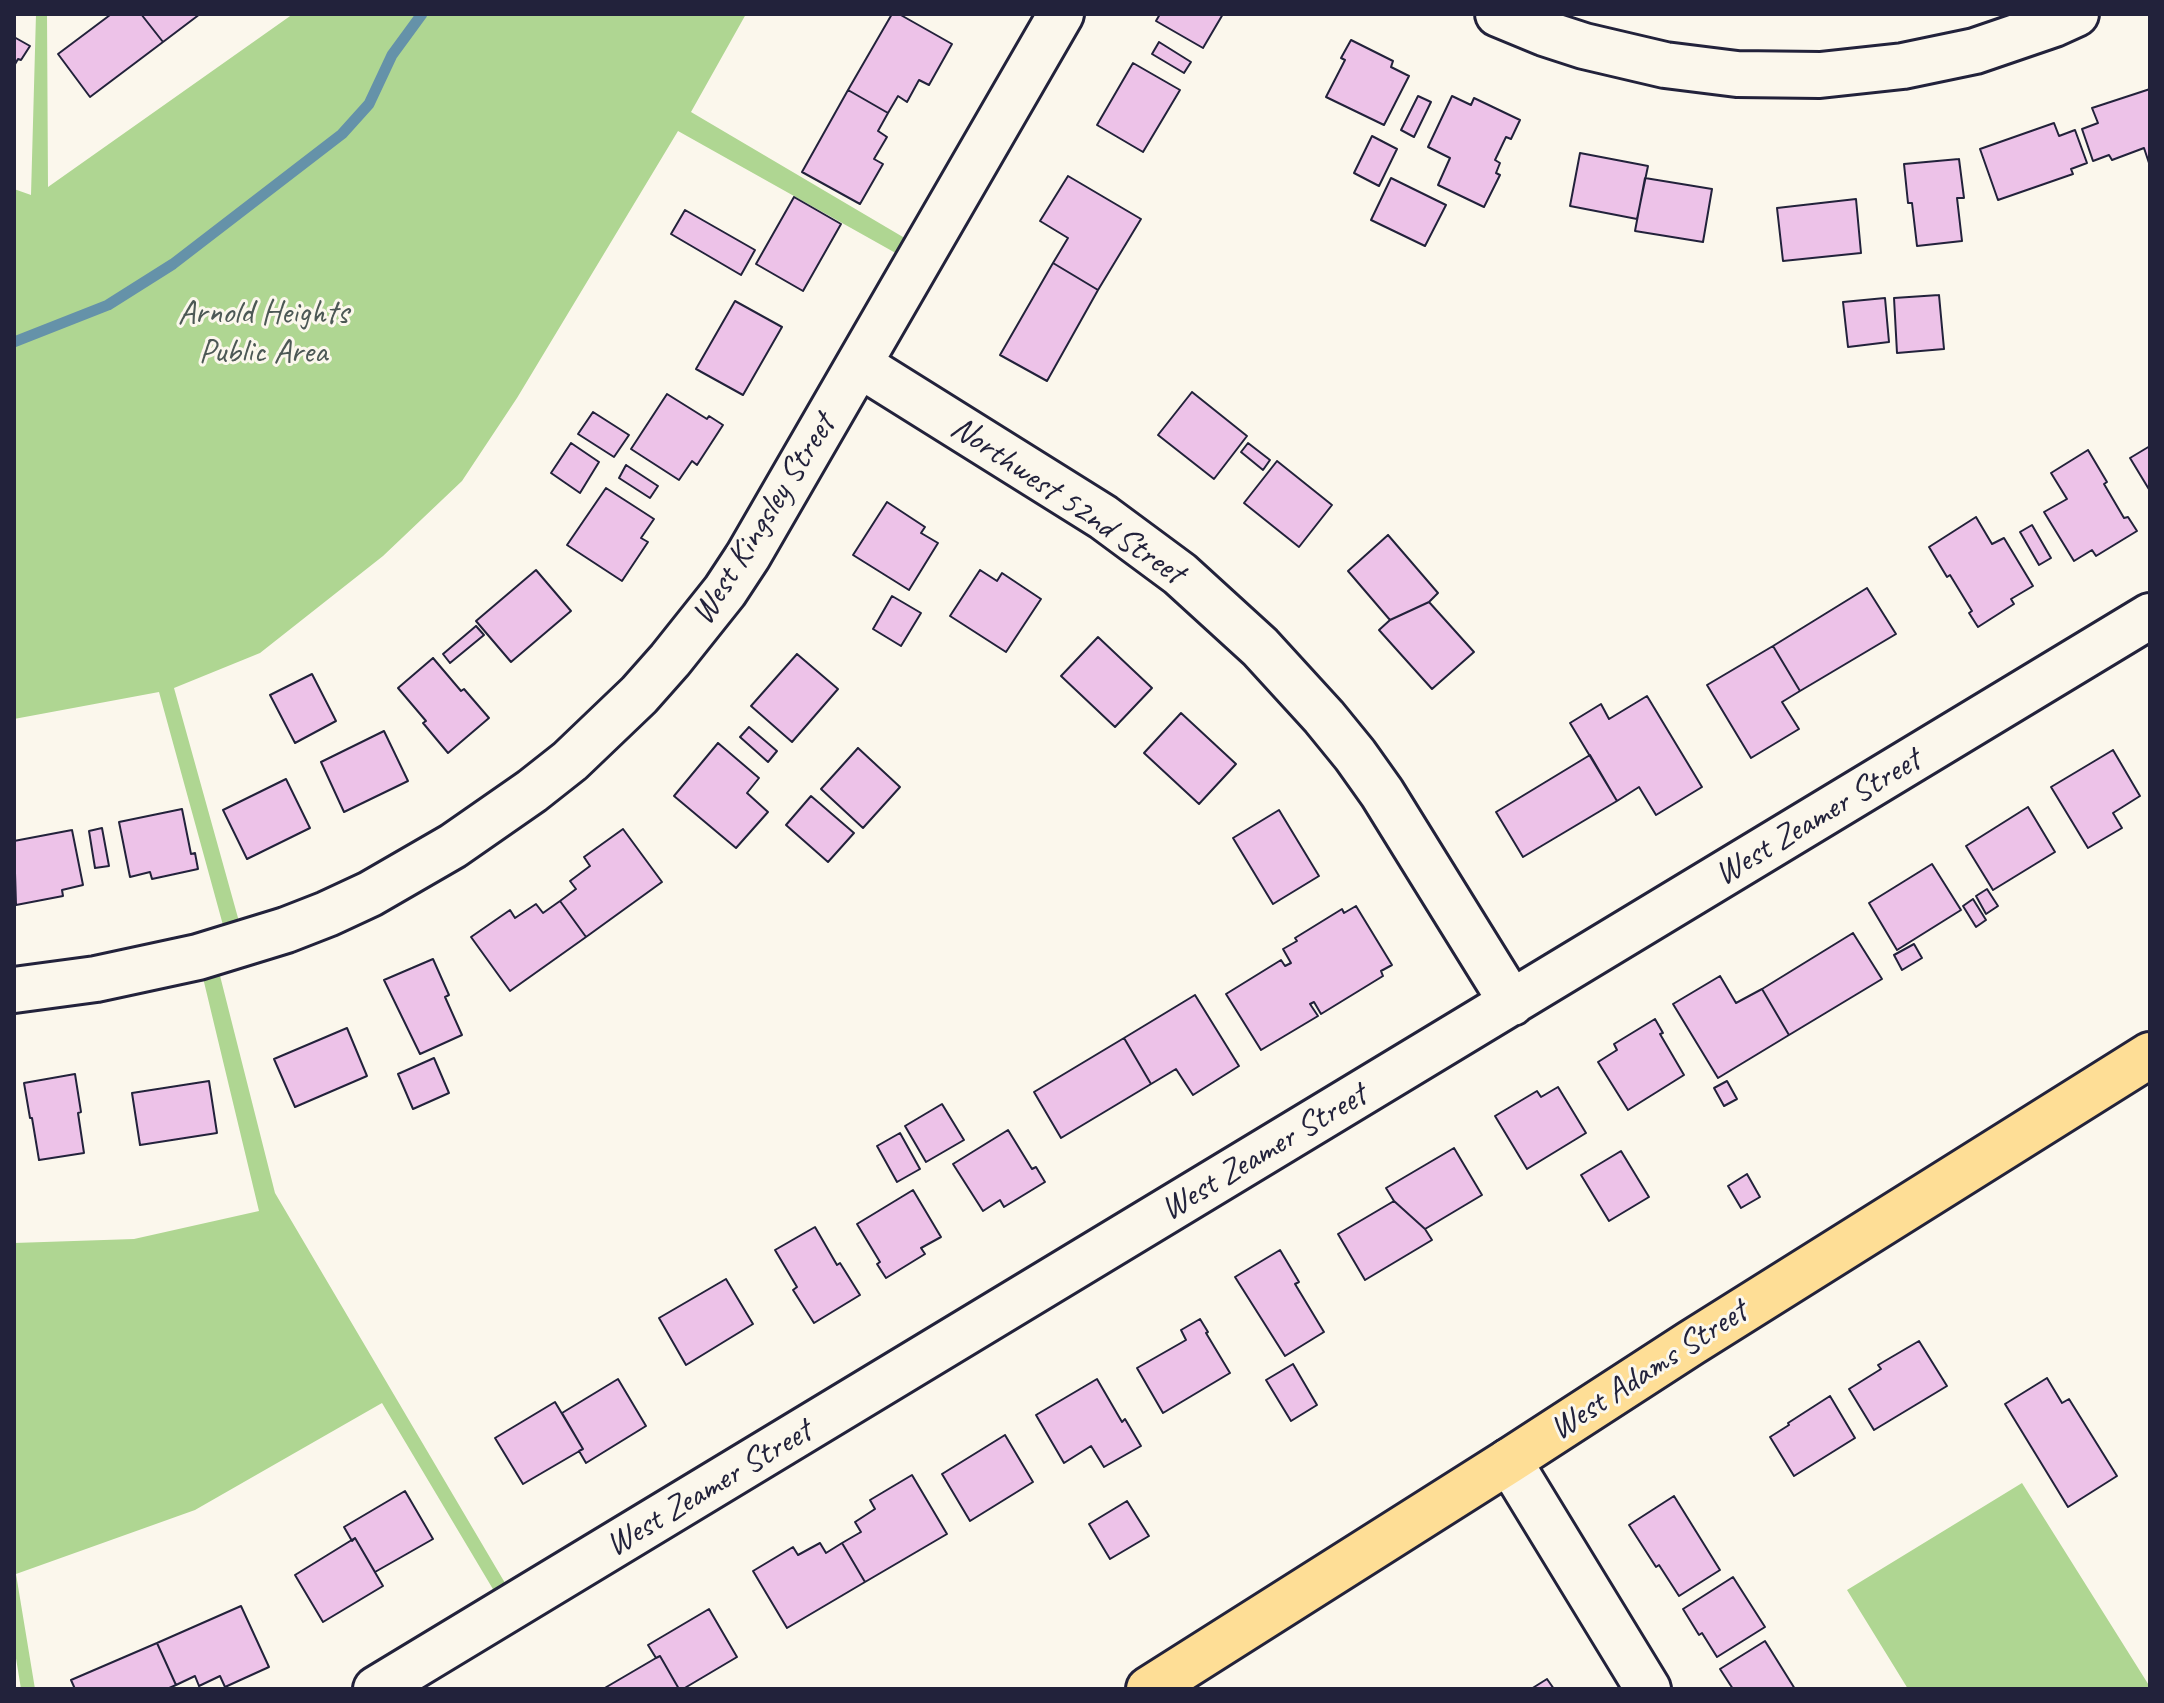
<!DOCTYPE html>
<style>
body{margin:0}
#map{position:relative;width:2164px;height:1703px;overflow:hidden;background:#fbf7ec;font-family:Caveat,sans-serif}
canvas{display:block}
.frame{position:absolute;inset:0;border:16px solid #22223b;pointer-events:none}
</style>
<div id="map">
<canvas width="2164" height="1703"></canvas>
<div class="frame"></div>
</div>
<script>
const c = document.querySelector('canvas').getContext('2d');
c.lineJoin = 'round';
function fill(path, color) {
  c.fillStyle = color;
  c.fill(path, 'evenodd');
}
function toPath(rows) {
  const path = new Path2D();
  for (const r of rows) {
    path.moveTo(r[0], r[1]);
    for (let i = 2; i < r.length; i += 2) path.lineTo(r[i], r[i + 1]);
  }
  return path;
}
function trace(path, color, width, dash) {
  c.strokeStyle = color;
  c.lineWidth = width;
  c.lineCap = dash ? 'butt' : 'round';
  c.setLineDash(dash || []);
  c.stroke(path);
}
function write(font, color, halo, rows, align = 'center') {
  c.font = font + ' Caveat,sans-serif';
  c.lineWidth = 6;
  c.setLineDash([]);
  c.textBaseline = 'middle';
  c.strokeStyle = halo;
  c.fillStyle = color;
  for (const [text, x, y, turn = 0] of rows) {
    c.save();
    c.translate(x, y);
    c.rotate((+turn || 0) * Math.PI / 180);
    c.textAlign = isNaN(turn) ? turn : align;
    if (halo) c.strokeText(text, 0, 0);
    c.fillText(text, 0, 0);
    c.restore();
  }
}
fill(toPath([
 [36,14,47,14,48,187,293,14,746,14,691,112,925,250,917,265,678,131,517,398,462,481,383,556,260,653,174,688,245,943,229,947,159,692,14,719,14,189,31,195],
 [214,952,275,1193,518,1605,506,1611,382,1403,195,1510,16,1574,35,1689,21,1689,14,1646,14,1243,134,1239,259,1211,198,957],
 [2022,1483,2150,1687,2150,1689,1908,1689,1847,1590]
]), '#afd692');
trace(toPath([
 [14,342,108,305,173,264,342,134,369,104,392,55,422,14]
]), '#6592a9', 11);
const building = toPath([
 [109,14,141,14,163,42,90,97,58,54,110,15,109,14],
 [141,14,200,14,163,42,141,14],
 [892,14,899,14,952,44,929,85,919,80,907,102,898,96,888,113,848,90,892,14],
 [1160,14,1223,14,1203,48,1156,21,1160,14],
 [14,37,30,46,21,60,18,59,14,66,14,37],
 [1351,40,1393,61,1391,67,1409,76,1384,125,1326,97,1345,60,1341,58,1351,40],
 [1159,42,1191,62,1184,73,1152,54,1159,42],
 [1133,63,1180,90,1143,152,1097,125,1133,63],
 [2150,89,2150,166,2144,148,2112,160,2109,155,2093,161,2082,129,2098,123,2092,108,2150,89],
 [848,90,888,113,878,131,887,137,874,159,883,164,860,204,802,172,848,90],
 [1418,96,1431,102,1414,137,1401,130,1418,96],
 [1452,96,1471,105,1474,98,1520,120,1511,139,1506,137,1495,160,1500,163,1496,173,1500,175,1484,207,1438,185,1450,158,1428,147,1452,96],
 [2054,123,2059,136,2075,130,2087,163,2071,169,2073,174,1998,200,1980,149,2054,123],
 [1372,136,1397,149,1379,186,1354,173,1372,136],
 [1580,153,1648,166,1637,219,1570,206,1580,153],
 [1959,159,1964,198,1957,198,1962,241,1917,246,1912,203,1908,203,1904,164,1959,159],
 [1068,176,1141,219,1098,290,1053,263,1068,238,1040,221,1068,176],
 [1391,178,1446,205,1425,246,1371,220,1391,178],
 [1645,178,1712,189,1703,242,1635,231,1645,178],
 [794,197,841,224,803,291,756,264,794,197],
 [1856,199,1861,253,1783,261,1777,208,1856,199],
 [685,210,755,250,741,275,671,234,685,210],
 [1053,263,1098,290,1047,381,1000,355,1053,263],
 [1939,295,1944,349,1897,353,1894,298,1939,295],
 [1885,298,1889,342,1848,347,1843,302,1885,298],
 [735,301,782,327,743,395,696,369,735,301],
 [1192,392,1247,436,1214,479,1158,435,1192,392],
 [667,394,707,419,709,416,723,425,697,465,692,461,679,480,631,449,667,394],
 [593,412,629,435,614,457,578,434,593,412],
 [571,443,599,462,580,493,551,473,571,443],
 [1248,443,1270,460,1263,470,1241,452,1248,443],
 [2150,446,2150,491,2130,458,2150,446],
 [2088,450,2107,482,2104,484,2124,518,2128,517,2137,531,2096,556,2092,550,2074,561,2044,512,2067,499,2051,473,2088,450],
 [1277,461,1332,505,1299,547,1244,503,1277,461],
 [626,465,658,486,650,498,619,478,626,465],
 [606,488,654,519,641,538,648,542,622,581,567,545,606,488],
 [887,502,925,527,921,533,938,543,909,590,853,555,887,502],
 [1976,517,1992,544,2004,538,2033,586,2011,599,2014,604,1978,627,1969,613,1972,611,1950,575,1947,577,1929,547,1976,517],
 [2032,525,2051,558,2039,565,2020,532,2032,525],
 [1388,535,1438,593,1429,602,1390,620,1348,571,1388,535],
 [536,570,571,611,511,662,476,621,536,570],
 [980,570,997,581,1002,573,1041,599,1006,652,950,616,980,570],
 [1867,588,1896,634,1800,691,1773,646,1867,588],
 [892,596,921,613,901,646,873,629,892,596],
 [1429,602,1474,652,1432,689,1379,630,1390,620,1429,602],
 [476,626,484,635,450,663,443,654,476,626],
 [1098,637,1152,688,1115,727,1061,676,1098,637],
 [1773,646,1800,691,1782,702,1799,729,1751,758,1707,685,1773,646],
 [797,654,838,689,792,742,751,706,797,654],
 [433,658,461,691,464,689,489,718,448,753,423,723,426,721,398,688,433,658],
 [312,674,336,721,295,743,270,695,312,674],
 [1647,696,1702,787,1656,815,1639,787,1617,801,1570,723,1601,704,1609,719,1647,696],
 [1181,713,1236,764,1199,804,1144,753,1181,713],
 [749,727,777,751,768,762,740,737,749,727],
 [384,731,408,781,344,812,321,762,384,731],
 [718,743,759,778,747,793,768,812,736,848,674,796,718,743],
 [858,748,900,787,863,828,821,789,858,748],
 [2113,750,2140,796,2113,813,2122,828,2088,848,2051,787,2113,750],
 [1590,755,1617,801,1523,857,1496,812,1590,755],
 [286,779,310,828,247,859,223,810,286,779],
 [811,796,854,833,828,862,786,825,811,796],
 [2028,807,2055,852,1993,890,1966,846,2028,807],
 [182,809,191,854,195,853,198,869,152,879,150,872,130,877,119,822,182,809],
 [1279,810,1319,876,1273,904,1233,838,1279,810],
 [102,828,109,866,95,868,89,831,102,828],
 [623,829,662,882,586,937,560,901,576,889,570,881,590,866,584,857,623,829],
 [72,830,83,885,62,890,63,896,16,905,14,841,72,830],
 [1932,864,1961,910,1897,950,1869,903,1932,864],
 [1987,889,1998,906,1986,914,1976,896,1987,889],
 [1973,899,1986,920,1976,927,1963,906,1973,899],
 [560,901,586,937,510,991,471,937,510,910,515,918,536,904,543,913,560,901],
 [1356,906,1392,965,1381,971,1383,976,1321,1014,1314,1002,1310,1004,1318,1016,1261,1050,1226,994,1281,960,1285,966,1291,963,1283,949,1297,941,1295,938,1342,909,1344,913,1356,906],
 [1853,933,1882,979,1789,1035,1762,989,1853,933],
 [1914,944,1922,958,1902,970,1894,955,1914,944],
 [433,959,449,995,445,997,462,1035,420,1054,384,980,433,959],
 [1720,976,1736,1003,1762,989,1789,1035,1718,1078,1673,1004,1720,976],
 [1195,995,1239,1066,1193,1095,1176,1069,1151,1084,1124,1038,1195,995],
 [1655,1019,1663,1033,1660,1034,1684,1075,1628,1110,1598,1062,1617,1050,1614,1044,1655,1019],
 [347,1028,367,1076,295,1107,274,1059,347,1028],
 [1124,1038,1151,1084,1061,1138,1034,1092,1124,1038],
 [434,1058,449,1093,413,1109,398,1074,434,1058],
 [75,1074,81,1112,78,1113,84,1153,39,1160,32,1118,30,1118,24,1083,75,1074],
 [209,1081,217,1133,140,1145,132,1093,209,1081],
 [1727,1081,1737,1099,1724,1106,1714,1088,1727,1081],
 [1558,1087,1586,1133,1527,1169,1495,1116,1537,1091,1541,1097,1558,1087],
 [942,1104,964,1140,926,1162,905,1126,942,1104],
 [1008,1130,1032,1169,1036,1167,1045,1182,1004,1207,1000,1200,983,1211,953,1164,1008,1130],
 [900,1133,920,1169,897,1182,877,1146,900,1133],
 [1454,1148,1482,1195,1425,1229,1394,1201,1386,1188,1454,1148],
 [1621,1151,1649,1197,1609,1221,1581,1175,1621,1151],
 [1747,1174,1760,1197,1741,1208,1728,1186,1747,1174],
 [913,1190,941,1237,921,1248,925,1254,886,1278,877,1264,880,1262,857,1224,913,1190],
 [1394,1201,1425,1229,1432,1240,1365,1280,1338,1234,1394,1201],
 [815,1227,837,1265,840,1263,860,1295,814,1323,793,1290,797,1287,775,1250,815,1227],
 [1280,1250,1299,1282,1295,1284,1324,1332,1285,1356,1235,1277,1280,1250],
 [726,1279,753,1324,686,1365,659,1318,726,1279],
 [1200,1319,1208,1332,1206,1333,1230,1373,1163,1413,1137,1368,1186,1340,1181,1330,1200,1319],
 [1919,1341,1947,1386,1874,1430,1849,1389,1881,1369,1878,1365,1919,1341],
 [1293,1364,1317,1405,1291,1421,1266,1380,1293,1364],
 [2047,1378,2062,1403,2069,1399,2117,1476,2068,1507,2005,1404,2047,1378],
 [618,1379,646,1426,586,1463,579,1451,583,1449,562,1413,618,1379],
 [1097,1379,1122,1422,1125,1419,1141,1446,1104,1467,1091,1446,1064,1463,1036,1415,1097,1379],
 [1830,1396,1855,1438,1794,1476,1770,1437,1789,1425,1788,1423,1830,1396],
 [555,1402,583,1449,523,1484,495,1438,555,1402],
 [1005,1435,1033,1482,970,1521,942,1474,1005,1435],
 [912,1475,947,1534,865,1582,842,1543,861,1532,855,1522,875,1509,870,1500,912,1475],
 [405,1491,433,1539,375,1572,355,1538,352,1541,344,1527,405,1491],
 [1674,1496,1720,1570,1679,1596,1659,1565,1656,1567,1629,1525,1674,1496],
 [1127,1501,1149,1536,1110,1559,1089,1524,1127,1501],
 [355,1538,383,1586,323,1622,295,1575,355,1538],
 [820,1543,826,1553,842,1543,865,1582,787,1628,753,1571,793,1547,798,1555,820,1543],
 [1733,1577,1765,1627,1717,1657,1702,1633,1699,1635,1683,1609,1733,1577],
 [241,1606,269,1667,225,1687,220,1676,199,1686,195,1676,176,1685,157,1643,241,1606],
 [709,1609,737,1657,683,1689,679,1689,660,1656,656,1658,648,1645,709,1609],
 [1765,1641,1795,1689,1733,1689,1720,1669,1765,1641],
 [157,1643,176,1685,167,1689,75,1689,71,1680,157,1643],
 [660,1656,679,1689,603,1689,656,1658,660,1656],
 [1547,1679,1554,1689,1531,1689,1547,1679]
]);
fill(building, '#edc2e8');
trace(building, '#22223b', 2);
const minor = toPath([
 [1498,14,1544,33,1584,46,1665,65,1737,74,1820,75,1903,66,1975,51,2054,24,2076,14],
 [860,365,1103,517,1180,574,1260,647,1324,717,1355,755,1382,793,1512,1003],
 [14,990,96,979,198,957,286,930,327,914,370,894,453,846,532,791,570,761,639,695,670,660,725,591,748,556,1061,14],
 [1509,1461,1648,1689],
 [376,1689,2150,616]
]);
const major = toPath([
 [1149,1689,1509,1461,1691,1343,2150,1055]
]);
trace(minor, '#22223b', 50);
trace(major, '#22223b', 50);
trace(minor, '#fbf7ec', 44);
trace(major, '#fede96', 44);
write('34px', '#4c5855', '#fbf7ec', [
 ["Arnold Heights",263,314],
 ["Public Area",263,353]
]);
write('34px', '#22223b', '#fbf7ec', [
 ["Northwest 52nd Street",1067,501,34],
 ["West Kingsley Street",764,520,-58],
 ["West Zeamer Street",1818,818,-31],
 ["West Zeamer Street",1264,1153,-31],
 ["West Adams Street",1649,1371,-33],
 ["West Zeamer Street",709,1489,-31]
]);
</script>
